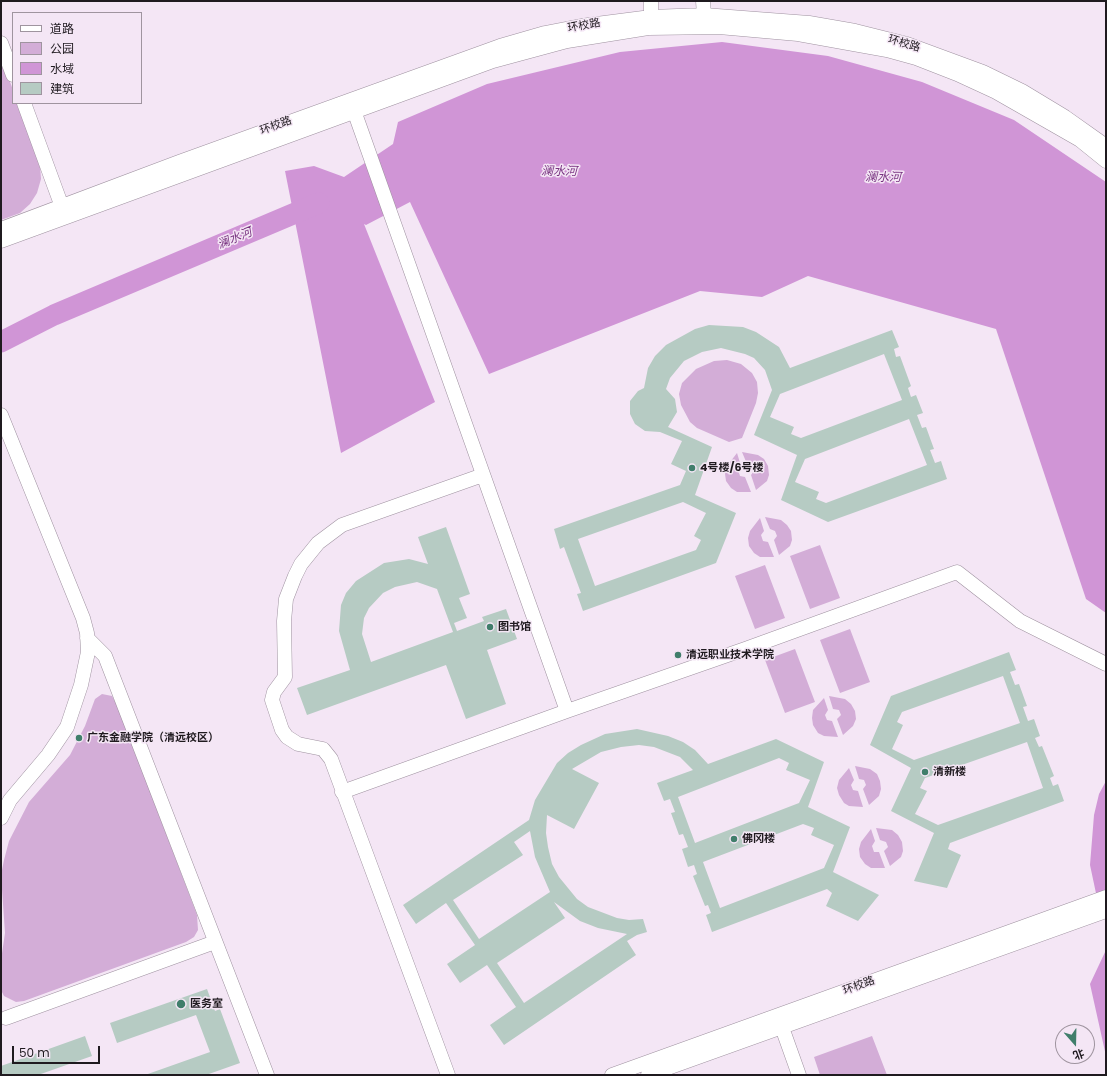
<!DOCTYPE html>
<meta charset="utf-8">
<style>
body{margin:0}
#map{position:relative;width:1107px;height:1076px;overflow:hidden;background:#f4e6f5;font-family:Poppins,"Noto Sans SC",sans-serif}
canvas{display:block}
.frame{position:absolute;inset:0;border:2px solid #1f1a1f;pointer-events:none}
.legend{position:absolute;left:12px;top:12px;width:130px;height:92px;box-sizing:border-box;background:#f4e6f5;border:1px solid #9f949f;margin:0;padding:5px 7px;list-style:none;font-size:12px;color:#1f1a1f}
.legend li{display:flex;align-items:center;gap:8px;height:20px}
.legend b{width:20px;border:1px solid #9f949f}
.north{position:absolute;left:1055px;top:1024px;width:40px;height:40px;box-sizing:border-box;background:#f4e6f5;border:1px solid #9f949f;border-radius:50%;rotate:160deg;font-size:11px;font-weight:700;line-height:16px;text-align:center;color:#1f1a1f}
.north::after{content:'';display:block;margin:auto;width:14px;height:18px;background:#407e6b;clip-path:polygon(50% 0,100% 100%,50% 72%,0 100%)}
.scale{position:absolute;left:12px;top:1046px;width:88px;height:18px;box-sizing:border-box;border:2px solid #1f1a1f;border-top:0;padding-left:5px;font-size:12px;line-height:14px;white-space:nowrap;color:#1f1a1f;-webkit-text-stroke:3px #f4e6f5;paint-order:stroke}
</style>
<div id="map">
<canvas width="1107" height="1076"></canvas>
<div class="frame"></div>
<ul class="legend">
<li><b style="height:5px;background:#fff"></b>道路</li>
<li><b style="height:11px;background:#d3add7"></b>公园</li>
<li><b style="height:11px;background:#d095d6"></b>水域</li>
<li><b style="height:11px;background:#b6cbc3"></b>建筑</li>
</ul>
<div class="north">北</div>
<div class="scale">50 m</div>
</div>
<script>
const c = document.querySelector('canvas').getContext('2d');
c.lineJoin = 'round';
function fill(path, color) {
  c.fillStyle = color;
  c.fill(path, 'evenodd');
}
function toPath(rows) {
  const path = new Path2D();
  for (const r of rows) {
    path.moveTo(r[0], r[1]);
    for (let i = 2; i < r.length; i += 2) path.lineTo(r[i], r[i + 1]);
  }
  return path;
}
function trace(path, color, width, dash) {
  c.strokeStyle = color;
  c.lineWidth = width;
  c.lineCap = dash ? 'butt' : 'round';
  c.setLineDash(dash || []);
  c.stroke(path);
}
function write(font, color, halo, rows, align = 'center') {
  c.font = font + ' Poppins,"Noto Sans SC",sans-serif';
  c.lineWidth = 3;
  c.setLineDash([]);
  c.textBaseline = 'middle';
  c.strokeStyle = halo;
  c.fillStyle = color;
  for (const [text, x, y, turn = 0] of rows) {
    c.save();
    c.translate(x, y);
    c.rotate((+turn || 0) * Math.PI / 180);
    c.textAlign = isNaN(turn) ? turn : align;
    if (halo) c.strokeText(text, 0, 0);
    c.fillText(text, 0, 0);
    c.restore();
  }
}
fill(toPath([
 [1,57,13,90,13,103,18,103,40,165,41,179,37,193,30,204,20,213,1,220],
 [727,360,741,364,752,373,757,382,758,393,756,403,742,438,729,442,697,428,690,422,681,405,679,394,682,383,696,369,714,361],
 [742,452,758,455,764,459,768,466,769,475,767,481,756,490,751,475,754,471,752,466,747,464],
 [737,453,741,466,738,470,740,476,745,477,751,492,737,492,731,488,726,481,725,474,727,466],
 [765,517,781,520,787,525,791,531,792,540,790,546,779,555,774,540,777,536,775,531,770,529],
 [760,518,764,531,761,535,763,541,768,542,774,557,760,557,754,553,749,546,748,538,750,531],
 [820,545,840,598,810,609,790,556],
 [765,565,785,618,755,629,735,576],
 [850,629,870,682,840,693,820,640],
 [795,649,815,702,785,713,765,660],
 [102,694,112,696,118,707,197,915,198,930,194,937,186,942,24,1001,16,1002,4,996,1,990,1,960,5,933,1,875,4,860,9,841,29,802,70,755,85,726,95,699],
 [829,696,845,699,851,704,855,711,856,719,853,726,843,735,837,719,841,715,839,710,833,709],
 [824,698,828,710,825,715,827,720,832,721,838,737,824,736,818,733,813,725,812,718,813,710],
 [855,766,870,769,877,774,880,781,881,789,879,796,869,805,863,789,866,785,864,780,859,779],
 [849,768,854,780,851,785,853,790,858,791,863,807,849,806,844,803,839,795,837,788,839,780],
 [876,828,892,830,898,835,902,842,903,851,901,857,890,866,884,851,888,847,886,842,880,840],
 [871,829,875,841,872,846,874,852,879,852,885,868,871,868,865,864,860,857,859,849,861,842],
 [872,1036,887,1075,820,1075,814,1057]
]), '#d3add7');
fill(toPath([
 [722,42,828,56,922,82,1014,120,1106,182,1106,613,1086,599,996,329,808,276,762,297,700,291,489,374,410,202,366,225,364,224,435,402,341,453,285,171,314,166,344,177,393,144,398,122,487,84,620,52],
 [1106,781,1106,914,1097,898,1090,865,1094,815,1099,794],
 [1106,950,1106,1056,1090,984]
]), '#d095d6');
trace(toPath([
 [1,342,54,315,319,203]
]), '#d095d6', 21);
fill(toPath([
 [709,325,743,327,756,332,779,347,790,368,892,330,899,347,894,349,896,357,900,356,911,386,908,388,911,397,916,395,923,413,917,415,922,428,926,427,934,449,930,450,935,463,941,461,947,479,828,522,781,500,797,455,754,435,772,390,765,370,754,358,745,354,721,348,702,352,684,361,670,378,666,389,675,399,677,412,668,427,712,447,695,495,736,513,716,563,583,611,577,594,581,593,564,547,560,549,554,529,680,485,686,471,671,464,682,441,660,432,645,431,635,424,630,414,630,401,638,391,644,388,648,368,655,356,666,345,695,329],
 [884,354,902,400,801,438,791,434,794,427,770,417,780,394],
 [909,419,927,465,826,503,816,499,819,492,795,482,805,459],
 [683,502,706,513,694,536,701,540,696,550,595,586,578,539],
 [446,527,470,594,459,598,467,618,454,623,457,631,484,621,482,617,506,609,517,639,487,650,506,704,466,719,446,665,307,715,297,688,350,670,339,631,341,605,346,593,356,581,384,563,409,559,428,564,418,537],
 [417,582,437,589,453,632,371,662,362,634,364,618,369,608,383,593,395,587],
 [1009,652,1016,670,1010,672,1015,685,1019,684,1027,706,1023,707,1028,721,1034,719,1040,736,1035,738,1039,747,1042,746,1054,776,1050,778,1053,786,1058,784,1064,801,950,843,948,849,961,855,947,888,914,881,934,833,891,811,911,768,870,745,891,696],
 [1003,676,1020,723,914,760,892,749,903,725,897,722,902,712],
 [1027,742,1043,788,938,825,915,814,927,791,920,788,925,778],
 [637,729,668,736,683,742,695,750,708,764,776,739,824,762,808,807,850,827,833,872,879,895,858,921,826,906,832,893,827,889,712,932,706,915,711,913,708,905,705,906,693,876,697,874,694,865,688,867,682,849,688,847,683,834,679,835,671,813,675,812,670,799,664,801,657,783,693,770,680,757,654,747,639,745,621,747,601,752,572,769,599,783,574,829,547,815,546,833,548,847,552,864,559,877,577,899,588,907,617,918,629,920,643,919,647,932,637,935,627,941,636,955,504,1045,490,1025,516,1007,487,965,460,983,447,964,475,945,446,903,416,924,403,905,529,820,535,800,557,763,568,753,581,745,605,734],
 [779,758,789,763,786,770,810,780,799,803,695,843,678,797],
 [803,824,814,828,811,835,834,845,824,868,720,908,703,862],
 [530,831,535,857,550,892,479,939,453,900,523,855,514,842],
 [554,902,580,921,598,928,627,934,524,1003,497,963,565,918],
 [207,989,215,1011,220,1009,240,1063,206,1075,145,1075,210,1052,196,1015,117,1043,110,1023],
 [85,1036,92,1056,38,1075,1,1075,1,1066]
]), '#b6cbc3');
const minor = toPath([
 [651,1,651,17],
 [703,1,704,15],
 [1,43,13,75],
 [24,103,65,215],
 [1,229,179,162,500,46,545,33,581,26,651,17,704,15,809,23,855,31,907,44,983,72,1022,91,1065,117,1106,146],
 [1,241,493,61,567,41,648,28,719,27,798,34,887,50,916,58,957,74,996,92,1080,140,1106,161],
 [1,415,83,618,87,633,88,652,81,685,67,727,48,755,10,800,1,818],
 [87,638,105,656,267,1075],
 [567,711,745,649,957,572,1020,621,1106,664],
 [342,792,567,711,352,105],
 [6,1018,215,942],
 [779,1019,799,1075],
 [448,1075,331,759,323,749,298,744,287,737,282,730,272,700,274,692,285,677,284,621,286,599,295,576,301,564,318,543,342,525,483,475],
 [612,1075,1106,897],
 [648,1075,1106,911]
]);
trace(minor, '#9f92a0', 15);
trace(minor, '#fff', 14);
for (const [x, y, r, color] of [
 [692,468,4,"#407e6b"],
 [490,627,4,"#407e6b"],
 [678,655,4,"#407e6b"],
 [79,738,4,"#407e6b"],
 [925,772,4,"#407e6b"],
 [734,839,4,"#407e6b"],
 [181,1004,5,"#407e6b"]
]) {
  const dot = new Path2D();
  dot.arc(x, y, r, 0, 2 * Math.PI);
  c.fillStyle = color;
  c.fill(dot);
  trace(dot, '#f4e6f5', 1.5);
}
write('11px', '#1f1a1f', '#f4e6f5', [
 ["环校路",584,26,-10],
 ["环校路",904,44,16],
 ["环校路",276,126,-20],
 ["环校路",859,986,-20]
]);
write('bold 11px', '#1f1a1f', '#f4e6f5', [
 ["4号楼/6号楼",700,468],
 ["图书馆",498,627],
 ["清远职业技术学院",686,655],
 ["广东金融学院（清远校区）",87,738],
 ["清新楼",933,772],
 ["佛冈楼",742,839],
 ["医务室",190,1004]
], 'left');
write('italic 12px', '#783380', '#f4e6f5', [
 ["澜水河",559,172,1],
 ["澜水河",883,178,1],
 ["澜水河",235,239,-23]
]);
</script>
